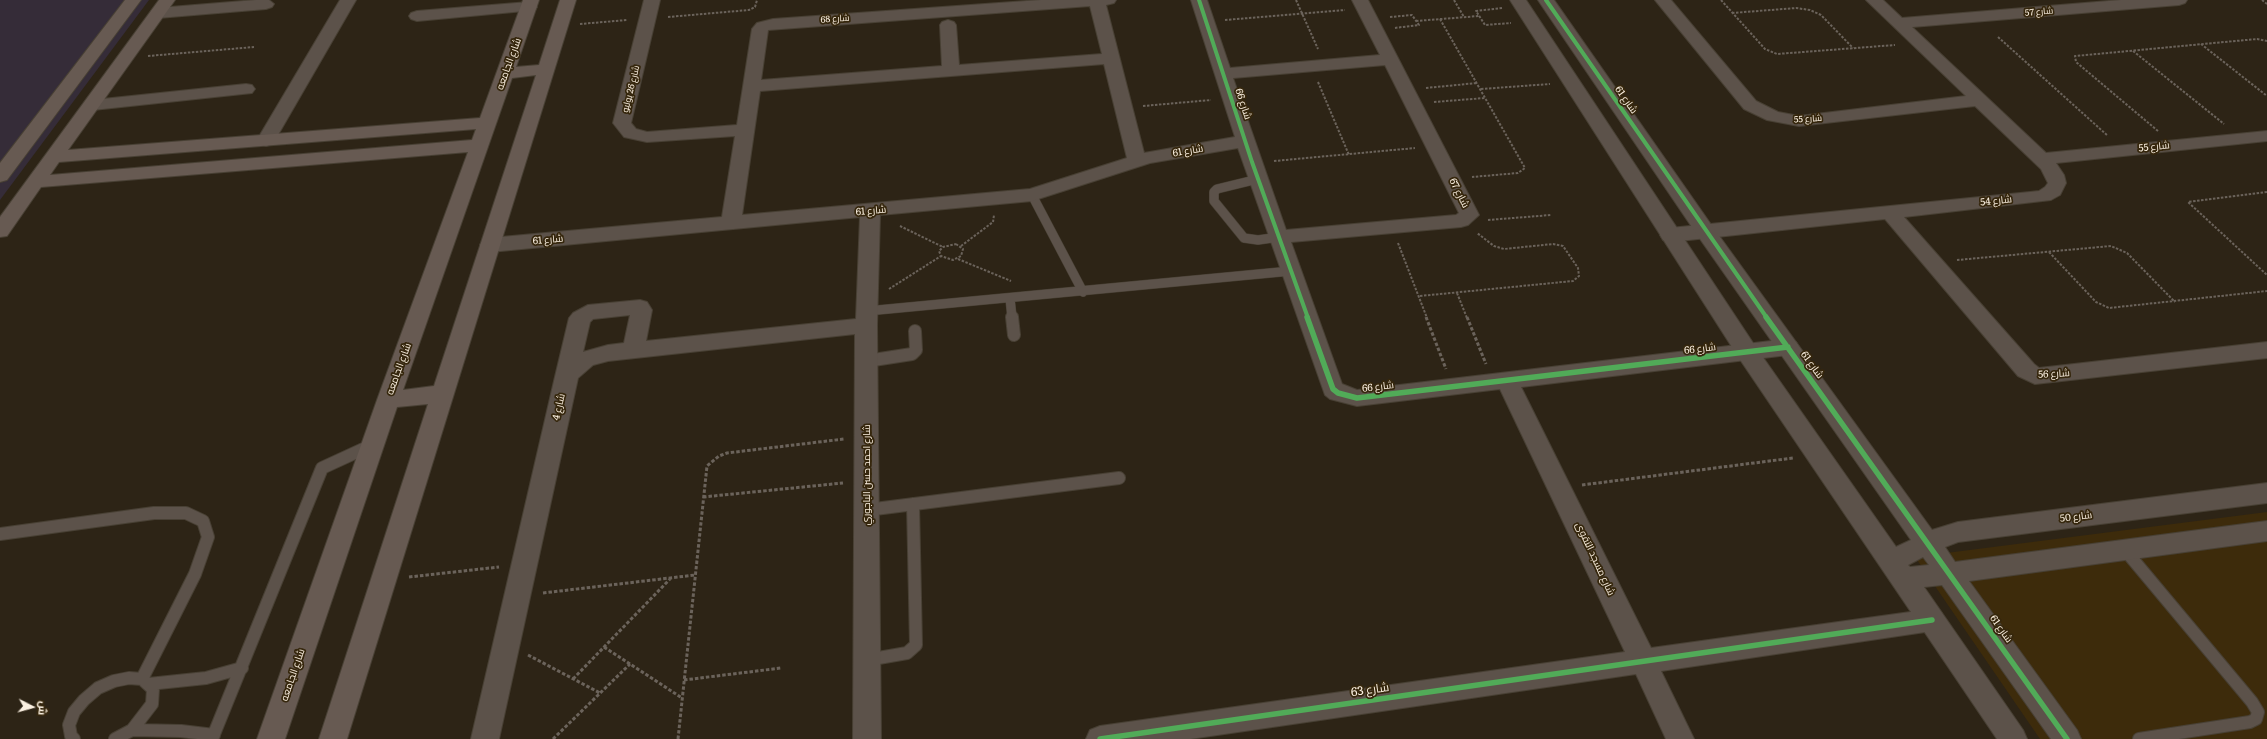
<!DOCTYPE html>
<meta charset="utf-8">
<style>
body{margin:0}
#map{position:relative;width:2267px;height:739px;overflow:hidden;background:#2d2416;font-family:Literata,Cairo,serif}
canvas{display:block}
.north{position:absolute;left:12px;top:687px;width:40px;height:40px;-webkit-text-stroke:3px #36270d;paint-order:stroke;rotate:96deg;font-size:11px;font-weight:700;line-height:16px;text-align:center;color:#fbf0e1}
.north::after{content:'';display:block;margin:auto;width:14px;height:18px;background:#fbf0e1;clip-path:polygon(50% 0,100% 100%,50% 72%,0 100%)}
</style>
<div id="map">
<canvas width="2267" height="739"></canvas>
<div class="north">ش</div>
</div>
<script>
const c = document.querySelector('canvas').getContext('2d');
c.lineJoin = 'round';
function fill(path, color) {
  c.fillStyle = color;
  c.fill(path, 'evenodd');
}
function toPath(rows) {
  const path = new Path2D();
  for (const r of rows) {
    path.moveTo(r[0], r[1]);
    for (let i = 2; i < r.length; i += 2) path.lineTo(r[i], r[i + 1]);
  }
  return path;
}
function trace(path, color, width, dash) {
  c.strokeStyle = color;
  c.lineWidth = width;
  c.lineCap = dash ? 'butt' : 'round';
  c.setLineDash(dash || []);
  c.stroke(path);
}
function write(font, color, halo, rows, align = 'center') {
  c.font = font + ' Literata,Cairo,serif';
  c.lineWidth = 3.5;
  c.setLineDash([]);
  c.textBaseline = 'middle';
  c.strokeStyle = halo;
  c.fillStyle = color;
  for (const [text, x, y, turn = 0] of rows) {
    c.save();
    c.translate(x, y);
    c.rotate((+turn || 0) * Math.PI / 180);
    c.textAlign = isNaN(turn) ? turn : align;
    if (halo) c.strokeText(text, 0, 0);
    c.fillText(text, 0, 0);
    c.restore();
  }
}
fill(toPath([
 [2267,512,2267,739,2040,739,1915,557]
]), '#3d2b0b');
fill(toPath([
 [0,0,149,0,0,200]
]), '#352c38');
const serviceFar1 = toPath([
 [1258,179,1217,189,1214,192,1214,201,1244,238,1258,240,1279,237],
 [1032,195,1083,292],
 [1010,298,1012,318],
 [867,311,1291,271]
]);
const service = toPath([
 [1012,317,1014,335],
 [867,361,912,354,916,350,915,331],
 [867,510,1119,478],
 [0,534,154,513,186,513,203,521,208,537,195,574,142,679],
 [2125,550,2252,702,2258,712,2256,719,2250,722,2139,739],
 [867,660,907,653,916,645,913,504],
 [149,684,206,678,242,668],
 [132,730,181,731,214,735],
 [74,739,71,736,69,725,74,712,84,700,98,688,114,681,129,678,142,679,153,689,152,704,132,730,115,739],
 [212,739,322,468,372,445]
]);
const minor = toPath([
 [256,0,269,0,274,4,272,7,266,9,158,18,152,16,150,13,152,10,158,8,256,0],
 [340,0,356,0,275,140,272,144,266,146,260,144,257,140,340,0],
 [644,0,660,0,631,123,636,129,647,132,737,125,752,29,757,23,773,19,1041,0,1116,0,1114,3,1106,5,1144,153,1235,137,1191,0,1207,0,1230,68,1380,55,1352,0,1368,0,1479,215,1468,225,1461,227,1291,242,1342,384,1357,390,1788,339,1796,342,1799,347,1796,352,1788,355,1521,387,1651,648,1932,609,1941,612,1945,620,1941,628,1932,631,1661,671,1694,739,1666,739,1636,674,1190,739,1086,739,1090,730,1100,726,1625,652,1500,389,1357,406,1330,399,1325,395,1238,148,1150,163,1032,201,880,215,877,325,881,739,853,739,855,334,608,361,593,365,578,378,499,739,471,739,554,381,569,318,573,313,588,305,640,300,647,302,652,310,646,341,856,319,860,217,490,252,483,250,480,245,483,240,490,238,722,217,735,136,647,142,624,137,613,123,644,0],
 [1090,6,1102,54,959,65,956,25,954,22,948,20,942,22,940,25,942,66,761,80,768,30,1090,6],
 [1104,64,1127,158,1030,189,742,215,760,91,1104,64],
 [1385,65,1459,213,1456,215,1286,230,1233,78,1385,65],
 [630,315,624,343,608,345,583,352,590,322,593,319,630,315],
 [1655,0,1671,0,1756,101,1778,112,1799,116,1966,96,1866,0,1883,0,1902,18,2121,0,2187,0,2185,3,2179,5,1912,27,2046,153,2267,131,2267,141,2056,163,2064,175,2066,183,2060,195,2051,200,1904,217,2034,364,2039,368,2267,342,2267,358,2035,384,2018,376,1885,219,1670,242,1663,240,1660,235,1663,230,1670,228,2030,192,2039,191,2045,187,2048,183,2041,169,1975,106,1799,126,1767,120,1744,109,1655,0],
 [529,2,535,4,537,7,535,10,417,21,411,19,409,16,411,13,417,11,529,2],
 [246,84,252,85,255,89,252,93,93,110,87,109,84,105,87,101,93,100,246,84]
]);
const tertiary = toPath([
 [1510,0,1526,0,1755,346,1896,547,1911,540,1698,236,1538,0,1554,0,1712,226,1932,530,1958,522,2267,483,2267,503,1958,542,1945,547,1955,562,2267,521,2267,541,1969,581,2077,730,2081,739,2051,739,1942,585,1924,587,2023,730,2027,739,1997,739,1739,358,1510,0],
 [1923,557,1929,565,1910,567,1908,565,1923,557]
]);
const secondary = toPath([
 [125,0,141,0,7,180,0,182,0,163,125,0],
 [159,0,175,0,68,150,480,118,523,0,539,0,516,67,539,65,560,0,576,0,347,739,319,739,428,404,397,407,285,739,257,739,377,400,468,152,41,187,7,236,0,237,0,217,159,0],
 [536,75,434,386,403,390,512,78,536,75],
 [476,129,472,140,50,175,59,162,476,129]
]);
trace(serviceFar1, '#484034', 10);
trace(service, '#484034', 14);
trace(minor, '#484034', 2);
trace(tertiary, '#484034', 2);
trace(secondary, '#484034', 2);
trace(toPath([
 [1296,0,1318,49],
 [1454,0,1464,17],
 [1721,0,1765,49,1777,54,1895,45],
 [2262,0,2267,4],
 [1502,8,1476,11,1485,25,1511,23],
 [1732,13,1796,8,1810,10,1821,15,1853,48],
 [668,17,749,10,755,7,757,0],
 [1390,17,1412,15,1419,25,1394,28],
 [1440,19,1525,168,1518,173,1472,177],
 [1225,20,1345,10],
 [1416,21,1479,16],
 [580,24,627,20],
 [1998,37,2108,136],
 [2201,44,2267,96],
 [2133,51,2224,124],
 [148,56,254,47],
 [1318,82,1349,155],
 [1426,88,1477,83],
 [1481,89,1550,84],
 [1434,102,1485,98],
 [1143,106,1211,100],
 [2158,131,2076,62,2075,56,2257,39,2267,41],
 [1274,161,1415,148],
 [2267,192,2188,202,2267,275],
 [1488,220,1551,215],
 [900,226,943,247],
 [1398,243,1427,318],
 [956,244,963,249,961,256,953,260,941,256,939,251,943,247,956,244],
 [961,246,993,222,994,215],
 [2049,252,2096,302,2109,308,2267,291],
 [958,259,1011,281],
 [1957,260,2111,246,2127,253,2175,302],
 [889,289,941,256],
 [1457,293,1467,318],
 [1420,296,1573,281,1579,276,1578,268,1563,246,1553,244,1504,249,1494,246,1477,233]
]), '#6b635b', 2, [2.5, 1.5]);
trace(toPath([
 [1426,317,1446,369],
 [1467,317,1486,364],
 [1582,485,1793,458],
 [703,497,843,483],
 [409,577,499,567],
 [543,593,695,575],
 [604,647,682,698],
 [528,655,600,693],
 [573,679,671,578],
 [684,680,781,668],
 [553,739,630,664],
 [678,739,707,466,719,456,727,453,844,439]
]), '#6b635b', 3, [3.5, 2]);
trace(serviceFar1, '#5c524a', 9);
trace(service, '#5c524a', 12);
fill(minor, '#5c524a');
fill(tertiary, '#5c524a');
fill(secondary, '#675a52');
trace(toPath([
 [1199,0,1252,162,1308,318],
 [1546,0,1767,318]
]), '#51ab58', 4);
trace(toPath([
 [1307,317,1333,389,1338,393,1357,398,1788,347],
 [1766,317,2067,739],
 [1100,739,1932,620]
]), '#51ab58', 5.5);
write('9px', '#fbf0e1', '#36270d', [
 ["شارع 57",2039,12,-5],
 ["شارع 68",835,19,-4],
 ["شارع 26 يوليو",631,89,-76],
 ["شارع 55",1808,119,-3]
]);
write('10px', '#fbf0e1', '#36270d', [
 ["شارع الجامعه",509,64,-70],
 ["شارع 61",1626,100,55],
 ["شارع 66",1243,104,72],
 ["شارع 55",2154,147,-6],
 ["شارع 61",1188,151,-10],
 ["شارع 67",1459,193,63],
 ["شارع 54",1996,201,-6],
 ["شارع 61",871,211,-5],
 ["شارع 61",548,240,-5],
 ["شارع 66",1700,349,-7],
 ["شارع 61",1812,365,54],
 ["شارع الجامعه",399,369,-70],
 ["شارع 56",2054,374,-3],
 ["شارع 66",1378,387,-7],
 ["شارع 4",559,407,-77],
 ["شارع احمد حسن الباجوري",867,475,-90],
 ["شارع 50",2076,517,-7],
 ["شارع مسجد التقوى",1595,559,65],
 ["شارع 61",2001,629,55],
 ["شارع الجامعه",293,675,-71]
]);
write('12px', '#fbf0e1', '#36270d', [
 ["شارع 63",1370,690,-8]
]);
</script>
